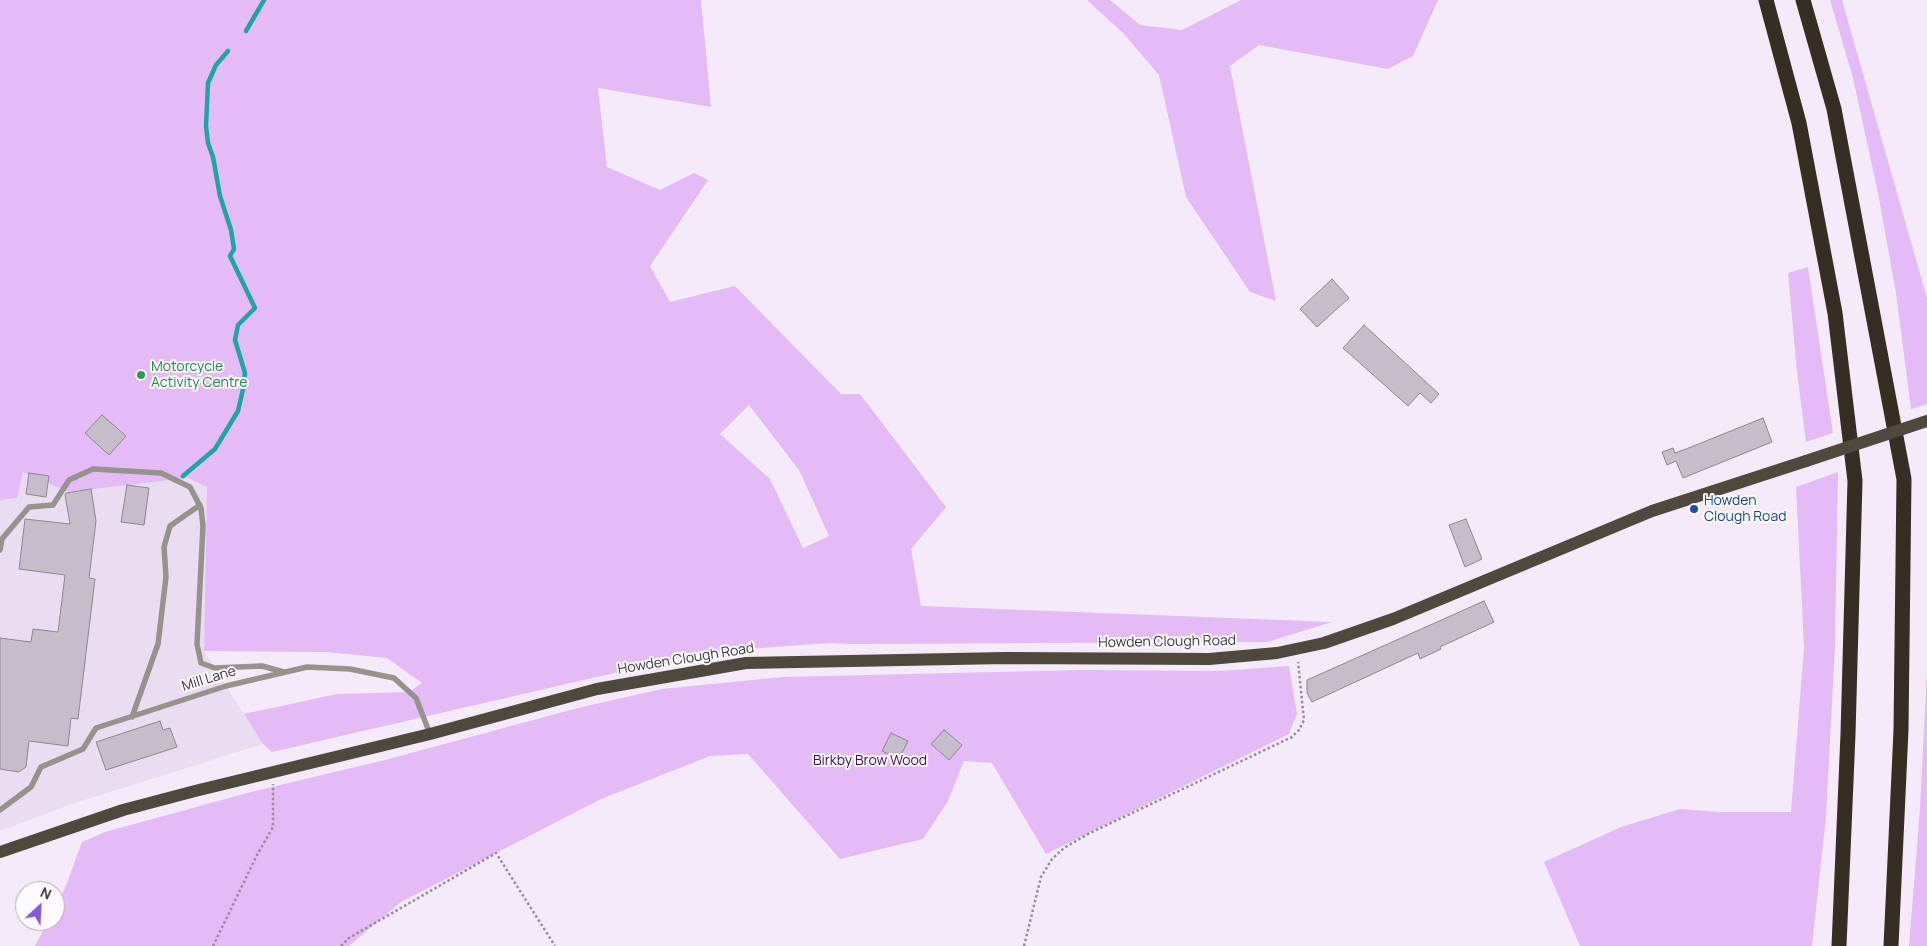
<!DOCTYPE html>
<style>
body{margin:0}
#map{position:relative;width:1927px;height:946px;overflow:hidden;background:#f5eaf9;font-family:Manrope,sans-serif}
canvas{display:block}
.north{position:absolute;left:15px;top:881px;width:50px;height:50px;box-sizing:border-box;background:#fdfbfe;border:1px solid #afadb1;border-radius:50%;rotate:25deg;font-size:14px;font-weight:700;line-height:20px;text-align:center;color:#3b373d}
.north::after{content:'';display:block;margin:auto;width:18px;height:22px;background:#835ad3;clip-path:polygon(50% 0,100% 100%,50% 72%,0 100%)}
</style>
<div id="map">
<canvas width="1927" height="946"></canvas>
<div class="north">N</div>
</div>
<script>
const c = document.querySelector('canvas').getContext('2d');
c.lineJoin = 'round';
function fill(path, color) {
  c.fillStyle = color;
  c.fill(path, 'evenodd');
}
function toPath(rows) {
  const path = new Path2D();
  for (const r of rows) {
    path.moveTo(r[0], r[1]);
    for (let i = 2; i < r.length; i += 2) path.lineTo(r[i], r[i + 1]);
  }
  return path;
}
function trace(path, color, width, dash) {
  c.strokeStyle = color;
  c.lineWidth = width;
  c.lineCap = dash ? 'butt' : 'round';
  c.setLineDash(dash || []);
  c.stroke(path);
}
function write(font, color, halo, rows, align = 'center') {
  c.font = font + ' Manrope,sans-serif';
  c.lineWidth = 4;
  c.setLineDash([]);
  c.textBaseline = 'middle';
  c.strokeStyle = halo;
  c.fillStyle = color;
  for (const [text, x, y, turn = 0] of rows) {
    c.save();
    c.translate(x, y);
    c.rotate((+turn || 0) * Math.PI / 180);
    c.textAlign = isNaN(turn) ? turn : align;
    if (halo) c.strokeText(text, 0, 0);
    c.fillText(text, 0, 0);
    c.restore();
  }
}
fill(toPath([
 [23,471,68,492,188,478,207,486,204,651,263,744,72,804,0,831,0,500,17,498]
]), '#ebddf1');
fill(toPath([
 [0,0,701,0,711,107,598,88,607,167,660,190,694,173,708,180,650,266,670,302,735,286,841,394,860,394,946,507,911,549,921,606,1332,622,1267,642,853,644,830,643,705,652,272,752,263,744,244,714,337,694,409,692,422,683,387,658,325,652,204,651,207,487,188,478,68,492,23,472,17,498,0,500],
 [749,405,799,470,829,536,803,548,770,479,720,434],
 [1087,0,1110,0,1140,25,1182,30,1241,0,1438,0,1413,56,1388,69,1259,45,1230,66,1276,301,1250,292,1186,197,1159,75,1124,34],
 [1830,0,1842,0,1927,298,1927,404,1911,409,1896,293,1878,193,1853,78],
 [1808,267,1833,433,1806,442,1797,372,1788,273],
 [1838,472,1835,645,1826,817,1812,946,1580,946,1544,862,1621,827,1680,809,1720,812,1791,812,1804,647,1796,487],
 [1289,666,1297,714,1289,734,1046,854,992,763,964,761,948,801,923,839,840,859,748,754,710,756,601,799,401,902,349,946,35,946,48,921,55,921,55,907,65,888,82,842,105,832,251,792,385,760,578,708,662,689,782,677,1080,670,1220,671],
 [1927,670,1927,946,1909,946,1920,808]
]), '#e4bbf6');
trace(toPath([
 [246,31,264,0],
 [183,476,215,449,238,411,243,389,245,373,235,340,238,325,255,308,230,256,234,249,231,230,220,196,213,157,208,143,206,126,208,83,216,65,228,51]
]), '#21a4a4', 4.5);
const building = toPath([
 [1332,279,1349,298,1317,327,1300,309,1332,279],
 [1364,325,1439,394,1431,403,1420,393,1408,406,1343,348,1364,325],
 [102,415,126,436,109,455,85,433,102,415],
 [1763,418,1772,442,1683,478,1676,461,1667,465,1662,452,1673,448,1675,453,1686,449,1763,418],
 [29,473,49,476,46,497,26,494,29,473],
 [127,485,149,488,144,525,121,522,127,485],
 [91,489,96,521,89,578,95,579,78,719,71,718,68,746,29,741,26,767,19,772,0,769,0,638,31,642,33,629,58,632,65,575,19,569,25,519,70,524,65,495,66,493,91,489],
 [1466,519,1482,559,1465,567,1449,525,1466,519],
 [1484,601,1494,622,1440,647,1441,649,1420,659,1418,653,1312,702,1307,693,1307,680,1484,601],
 [160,721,163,730,170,728,177,747,106,770,96,742,160,721],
 [944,730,962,745,949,760,931,744,944,730],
 [891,733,908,741,899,759,882,751,891,733]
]);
fill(building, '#c6bdcb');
trace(building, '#8f8694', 1);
trace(toPath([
 [213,946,258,853,273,827,273,784],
 [341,946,349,938,496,853,555,946],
 [1024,946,1041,877,1052,859,1064,848,1088,834,1292,737,1299,730,1304,720,1298,662]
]), '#968e99', 2.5, [2.5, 2.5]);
trace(toPath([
 [0,550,2,539,29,507,53,505,69,480,93,469,161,473,190,487,201,508,203,526,197,644,201,663,215,668,262,666,284,672],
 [132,717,158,644,166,577,164,547,170,526,200,505],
 [0,810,31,787,41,767,83,749,96,728,226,686,307,667,350,669,394,678,416,698,430,734]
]), '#96928c', 5.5);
trace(toPath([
 [0,852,123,810,195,791,430,734,597,689,746,663,1005,658,1209,659,1277,653,1324,643,1393,619,1652,511,1806,461]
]), '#4e483d', 12);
trace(toPath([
 [1766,0,1799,123,1835,313,1855,481,1848,734,1839,946],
 [1803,0,1834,109,1904,479,1901,730,1891,946]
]), '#362e23', 15);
trace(toPath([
 [1806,461,1927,421]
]), '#4e483d', 12);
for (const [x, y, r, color] of [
 [141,375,5,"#2e9e5b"],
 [1694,509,5,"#1a4fb4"]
]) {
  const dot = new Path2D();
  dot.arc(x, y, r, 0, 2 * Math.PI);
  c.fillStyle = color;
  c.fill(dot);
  trace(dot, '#fdfbfe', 2);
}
write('14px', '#27864d', '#fdfbfe', [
 ["Motorcycle",151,367],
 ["Activity Centre",151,383]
], 'left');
write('14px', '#164399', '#fdfbfe', [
 ["Howden",1704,501],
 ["Clough Road",1704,517]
], 'left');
write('14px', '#3b373d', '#fdfbfe', [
 ["Howden Clough Road",1167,642,-1],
 ["Howden Clough Road",686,659,-9],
 ["Mill Lane",209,679,-17]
]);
write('14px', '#470b5b', '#fdfbfe', [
 ["Birkby Brow Wood",870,761]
]);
</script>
